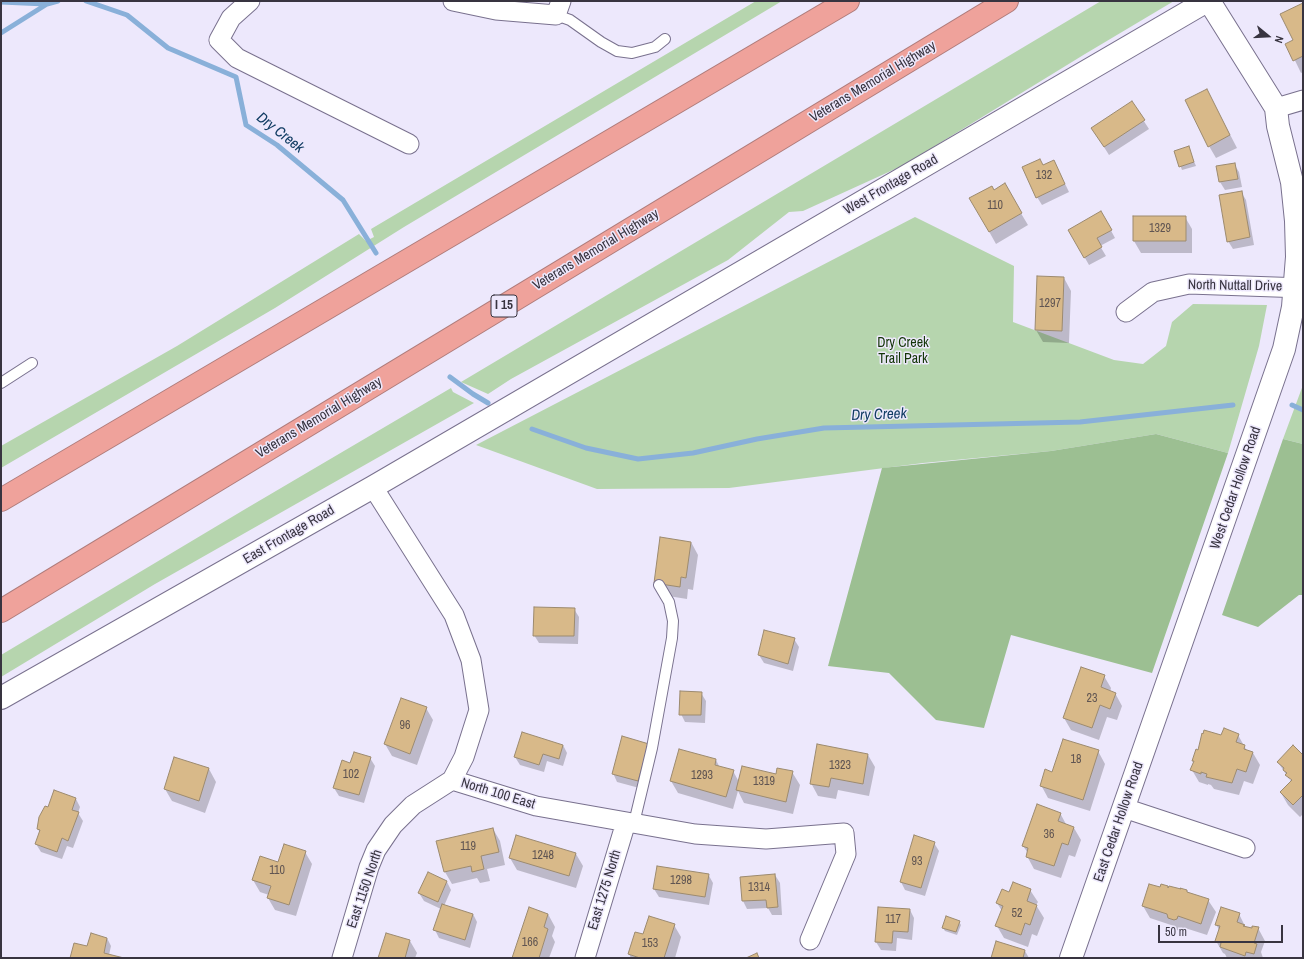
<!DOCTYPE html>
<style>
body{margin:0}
#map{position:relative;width:1304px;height:959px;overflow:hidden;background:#ede8fc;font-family:"Archivo Narrow",sans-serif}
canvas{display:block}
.frame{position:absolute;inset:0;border:2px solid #383440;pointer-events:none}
.north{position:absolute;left:1248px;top:16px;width:40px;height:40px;-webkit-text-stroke:3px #ede8fc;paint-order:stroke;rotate:108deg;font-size:11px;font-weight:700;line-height:16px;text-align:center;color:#383440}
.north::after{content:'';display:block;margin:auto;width:14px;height:18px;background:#383440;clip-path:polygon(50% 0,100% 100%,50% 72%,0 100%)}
.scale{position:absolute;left:1158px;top:925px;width:125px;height:18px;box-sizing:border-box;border:2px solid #383440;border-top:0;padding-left:5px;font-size:12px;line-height:14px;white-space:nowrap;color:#383440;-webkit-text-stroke:3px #ede8fc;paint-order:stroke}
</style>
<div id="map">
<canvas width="1304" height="959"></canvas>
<div class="frame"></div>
<div class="north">N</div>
<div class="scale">50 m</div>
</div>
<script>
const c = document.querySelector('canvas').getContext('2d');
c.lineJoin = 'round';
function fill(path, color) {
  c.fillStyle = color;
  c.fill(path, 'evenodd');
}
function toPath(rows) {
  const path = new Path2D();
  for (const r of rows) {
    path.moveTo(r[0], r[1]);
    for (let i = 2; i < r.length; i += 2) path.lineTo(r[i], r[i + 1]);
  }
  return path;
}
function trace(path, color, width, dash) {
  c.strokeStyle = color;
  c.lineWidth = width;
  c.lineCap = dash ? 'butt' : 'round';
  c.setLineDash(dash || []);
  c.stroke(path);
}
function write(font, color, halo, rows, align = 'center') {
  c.font = font + ' "Archivo Narrow",sans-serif';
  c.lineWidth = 3;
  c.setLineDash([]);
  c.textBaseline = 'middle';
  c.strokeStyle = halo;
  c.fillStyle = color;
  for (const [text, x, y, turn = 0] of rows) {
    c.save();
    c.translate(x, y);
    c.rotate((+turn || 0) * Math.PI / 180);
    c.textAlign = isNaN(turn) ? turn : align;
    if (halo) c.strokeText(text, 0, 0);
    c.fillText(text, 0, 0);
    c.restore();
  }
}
fill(toPath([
 [756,1,782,1,404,227,275,308,1,468,1,446,177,346,359,234,366,241,374,237,371,229],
 [1101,1,1174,1,1085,54,904,165,803,211,789,212,728,260,511,379,488,394,461,382],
 [915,217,1014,266,1013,322,1114,360,1143,364,1166,346,1172,322,1193,304,1267,305,1259,346,1228,453,1156,434,1051,451,923,463,729,488,597,489,476,445],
 [1303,385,1303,444,1283,439],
 [451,388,453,392,474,403,155,584,1,677,1,655,247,508]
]), '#b6d5ae');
fill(toPath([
 [1156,434,1228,453,1152,673,1011,635,984,728,936,720,889,673,828,666,882,468,1051,451],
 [1283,439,1303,444,1303,595,1299,595,1258,627,1222,615]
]), '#9cbf92');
fill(toPath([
 [1303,5,1303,72,1301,73,1287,44,1294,41],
 [1207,90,1237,148,1216,158,1209,146],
 [1132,103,1149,129,1109,155,1097,136],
 [1188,147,1196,166,1182,170,1175,151],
 [1054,161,1069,192,1042,205,1037,197,1043,166],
 [1234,164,1239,172,1242,187,1225,190,1220,182,1217,167],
 [1004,185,1028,225,996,244,971,199,994,191],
 [1241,192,1246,200,1254,245,1233,249,1228,241],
 [1101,212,1115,238,1100,246,1106,256,1089,265,1069,230],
 [1134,217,1185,217,1192,229,1192,253,1141,253,1134,241],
 [1064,278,1071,291,1069,343,1043,342,1036,330],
 [691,542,698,555,693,590,688,589,687,599,662,595,655,583],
 [574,609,579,617,578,644,539,643,534,635],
 [765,631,794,639,799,647,793,671,764,663,759,655],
 [1104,676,1111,688,1110,692,1115,693,1122,706,1117,720,1107,717,1099,740,1071,730,1064,718],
 [701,693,706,701,705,723,685,722,681,714],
 [426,708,433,720,417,765,392,756,385,744],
 [1238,735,1247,751,1253,753,1260,765,1253,784,1244,781,1239,795,1214,789,1211,785,1208,784,1208,785,1199,782,1192,770,1194,763,1193,761,1198,751,1222,737],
 [563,745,567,753,563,766,547,761,544,772,520,765,515,757],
 [648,745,643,789,617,782,613,773],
 [1098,751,1105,764,1090,811,1048,798,1041,785,1053,773],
 [868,755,875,767,869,796,838,790,836,799,818,796,811,783],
 [1303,756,1303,814,1300,817,1288,805,1281,793,1291,782,1289,779,1295,784,1296,782,1289,776,1289,779,1278,762],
 [175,758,209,769,216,782,205,813,172,801,165,789],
 [370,758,375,766,364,803,339,796,334,788,351,764],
 [716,760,720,768,733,771,739,782,792,772,800,785,793,814,744,803,738,791,733,809,678,793,671,781],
 [55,791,76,799,80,807,78,813,83,821,73,848,67,846,62,859,41,852,36,844,40,833,38,829,49,808],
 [1060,813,1067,826,1074,828,1081,840,1075,857,1069,855,1061,878,1034,869,1027,856,1028,853,1023,846],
 [493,829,500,841,505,865,487,869,490,881,480,883,477,878,452,884,445,872],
 [516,836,576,854,583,866,576,888,517,870,510,858],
 [934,843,939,851,925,896,905,890,901,882],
 [305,852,312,864,296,916,275,910,268,898,269,895,260,892,253,880,279,863],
 [428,874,447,882,451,890,444,906,473,914,477,922,470,948,439,938,435,930,441,909,424,901,419,893],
 [708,874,713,883,709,905,659,897,654,889],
 [775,875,780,883,782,915,772,915,768,908,747,909,743,901,741,877],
 [1167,887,1169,889,1187,891,1188,894,1208,900,1216,912,1207,935,1185,928,1184,931,1182,932,1177,930,1174,926,1150,918,1143,906,1160,888],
 [1030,890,1038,902,1036,905,1044,918,1037,936,1032,934,1028,947,1004,938,997,926,1002,911,997,903,1009,893],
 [910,910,914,918,912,940,897,938,896,951,881,950,876,942],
 [548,914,555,927,552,936,555,942,549,958,513,958],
 [1239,914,1246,928,1253,930,1258,928,1265,941,1261,952,1263,958,1227,958,1225,954,1223,953,1216,941,1219,930,1216,924],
 [959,922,961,925,957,935,945,931,943,928],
 [674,925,681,937,675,958,643,958,637,956,637,958,631,958,629,954,644,936],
 [107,938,111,946,109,955,121,958,71,958,88,948],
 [410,941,417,953,415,958,379,958],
 [996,942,1025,951,1029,958,992,958]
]), '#0003');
trace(toPath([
 [86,1,127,15,168,48,236,77,246,125,277,145,343,200,376,253],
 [1,2,46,4],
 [1,33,47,4,58,1],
 [450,377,473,394,488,403],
 [1292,405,1303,410],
 [532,429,586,448,638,459,693,453,757,439,824,428,1080,422,1233,405]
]), '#89b0d9', 5);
const building = toPath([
 [1303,3,1303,56,1293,61,1285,44,1293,40,1280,14,1303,3],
 [1207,89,1230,135,1208,147,1185,100,1207,89],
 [1132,101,1145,120,1104,147,1091,128,1132,101],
 [1189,146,1194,162,1179,167,1174,151,1189,146],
 [1040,159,1043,165,1054,160,1065,184,1036,198,1022,167,1040,159],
 [1235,163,1238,179,1219,182,1216,166,1235,163],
 [1005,183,1022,213,989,232,969,198,992,186,994,190,1005,183],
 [1242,191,1250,237,1227,242,1219,195,1242,191],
 [1101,211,1112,230,1097,238,1102,247,1084,258,1068,230,1101,211],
 [1133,216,1186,216,1186,241,1133,241,1133,216],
 [1037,276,1064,277,1062,331,1035,330,1037,276],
 [660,537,691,542,686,578,681,577,680,587,654,583,660,537],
 [534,607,575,608,574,636,533,636,534,607],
 [764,630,795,638,788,664,758,655,764,630],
 [1081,667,1105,675,1101,687,1116,693,1110,709,1100,705,1092,728,1063,718,1081,667],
 [680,691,702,692,701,715,679,715,680,691],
 [401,698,427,707,410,754,384,744,401,698],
 [1224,728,1239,734,1236,742,1245,745,1244,749,1253,752,1246,772,1237,769,1232,783,1206,777,1207,774,1201,772,1201,774,1190,770,1194,761,1192,761,1196,749,1198,750,1202,733,1203,734,1204,730,1221,735,1224,728],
 [522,732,563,745,559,759,543,754,539,765,514,757,522,732],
 [622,736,649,744,638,781,612,774,622,736],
 [1063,739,1099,750,1083,800,1040,786,1045,769,1052,772,1063,739],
 [817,744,868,754,863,784,831,778,829,787,810,784,817,744],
 [1293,745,1303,755,1303,795,1293,805,1280,792,1292,780,1285,775,1287,773,1283,770,1284,768,1277,762,1293,745],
 [679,749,716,759,715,765,734,770,726,797,670,781,679,749],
 [354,752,371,757,359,795,333,788,342,760,350,763,354,752],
 [174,757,209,768,199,801,164,789,174,757],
 [742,766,776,774,777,768,793,771,786,802,736,790,742,766],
 [54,790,76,798,72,810,79,812,68,841,62,838,57,852,35,844,40,830,37,829,39,817,45,806,48,807,54,790],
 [1037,804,1061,813,1058,821,1074,827,1068,845,1062,843,1054,866,1026,857,1028,848,1022,846,1037,804],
 [493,828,499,852,481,856,484,869,472,872,471,866,444,872,436,841,493,828],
 [516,835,576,853,569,876,509,858,516,835],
 [914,835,935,842,921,888,900,882,914,835],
 [284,844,306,851,289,905,267,898,271,886,252,880,260,856,278,862,284,844],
 [657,866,709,874,705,897,653,889,657,866],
 [428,872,447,881,438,902,418,893,428,872],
 [775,874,778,907,767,908,766,900,742,901,740,877,775,874],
 [1013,882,1031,889,1027,901,1037,905,1030,925,1025,923,1021,935,995,926,1003,906,996,903,1002,889,1009,892,1013,882],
 [1149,884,1160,887,1161,884,1168,886,1168,888,1169,886,1181,889,1180,888,1187,890,1187,892,1209,899,1201,924,1178,916,1177,919,1174,920,1168,918,1167,914,1142,906,1149,884],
 [442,904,473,914,465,940,433,930,442,904],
 [529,907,548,914,544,927,548,929,539,958,512,958,529,907],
 [878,907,910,909,908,932,893,931,892,943,875,942,878,907],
 [1221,907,1240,913,1237,922,1245,925,1243,926,1252,928,1252,926,1259,927,1254,943,1257,944,1254,954,1246,952,1245,956,1220,947,1221,943,1215,941,1220,926,1215,925,1221,907],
 [649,916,675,924,664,958,640,958,628,954,635,932,643,934,649,916],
 [946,916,960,921,956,932,942,928,946,916],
 [91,933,107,938,104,953,124,958,70,958,74,943,87,946,91,933],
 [386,933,410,940,405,958,378,958,386,933],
 [996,941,1025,950,1023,958,991,958,996,941],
 [757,953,759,958,746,958,757,953]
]);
fill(building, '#d8b989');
trace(building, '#9c8a6f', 1);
const service = toPath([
 [556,15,570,20,601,42,617,51,632,53,655,47,665,39],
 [1,383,32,363],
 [634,823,652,748,672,638,673,621,669,602,659,585]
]);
const minor = toPath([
 [250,1,231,18,219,40,237,58,409,144],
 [453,1,496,10,556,15,561,1],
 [1276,108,1303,100],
 [1126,312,1153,292,1189,284,1303,288],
 [452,780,536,806,695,834,766,839,844,833,846,854,810,940],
 [1124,808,1245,848],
 [342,958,369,867,376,850,393,825,413,805,452,780,464,757,479,710,471,660,454,615,373,487],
 [585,958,626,822]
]);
const tertiary = toPath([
 [1,698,373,487,1207,1],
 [1071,958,1284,349,1293,307,1297,257,1296,221,1292,182,1278,126,1276,108,1209,1]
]);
const motorway = toPath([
 [1,500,848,1],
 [1,611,1007,1]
]);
trace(service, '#79718e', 12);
trace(minor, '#79718e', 21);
trace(tertiary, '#79718e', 24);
trace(motorway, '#af7c7b', 24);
trace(service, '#fff', 10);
trace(minor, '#fff', 19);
trace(tertiary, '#fff', 22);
trace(motorway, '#efa29b', 22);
write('12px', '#605552', null, [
 ["132",1044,176],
 ["110",995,206],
 ["1329",1160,229],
 ["1297",1050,304],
 ["23",1092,699],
 ["96",405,726],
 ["18",1076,760],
 ["1323",840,766],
 ["102",351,775],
 ["1293",702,776],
 ["1319",764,782],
 ["36",1049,835],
 ["119",468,847],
 ["1248",543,856],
 ["93",917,862],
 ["110",277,871],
 ["1298",681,881],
 ["1314",759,888],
 ["52",1017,914],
 ["117",893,920],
 ["166",530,943],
 ["153",650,944]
]);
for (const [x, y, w] of [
 [504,306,26]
]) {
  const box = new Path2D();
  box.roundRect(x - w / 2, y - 11, w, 22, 3);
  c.fillStyle = '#ede8fc';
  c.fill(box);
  trace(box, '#383440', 1);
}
write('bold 13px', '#383440', null, [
 ["I 15",504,306]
]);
write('14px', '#383440', '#ede8fc', [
 ["Veterans Memorial Highway",873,82,-31],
 ["West Frontage Road",891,185,-30],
 ["Veterans Memorial Highway",596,250,-31],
 ["North Nuttall Drive",1235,286,1],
 ["Veterans Memorial Highway",319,418,-31],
 ["West Cedar Hollow Road",1236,488,-71],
 ["East Frontage Road",289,535,-30],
 ["North 100 East",498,794,17],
 ["East Cedar Hollow Road",1119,822,-71],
 ["East 1150 North",365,889,-71],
 ["East 1275 North",605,890,-73]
]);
write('14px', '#123406', '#ede8fc', [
 ["Dry Creek",903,343],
 ["Trail Park",903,359]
]);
write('italic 15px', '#113c63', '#ede8fc', [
 ["Dry Creek",280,133,38],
 ["Dry Creek",879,415,-2]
]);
</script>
